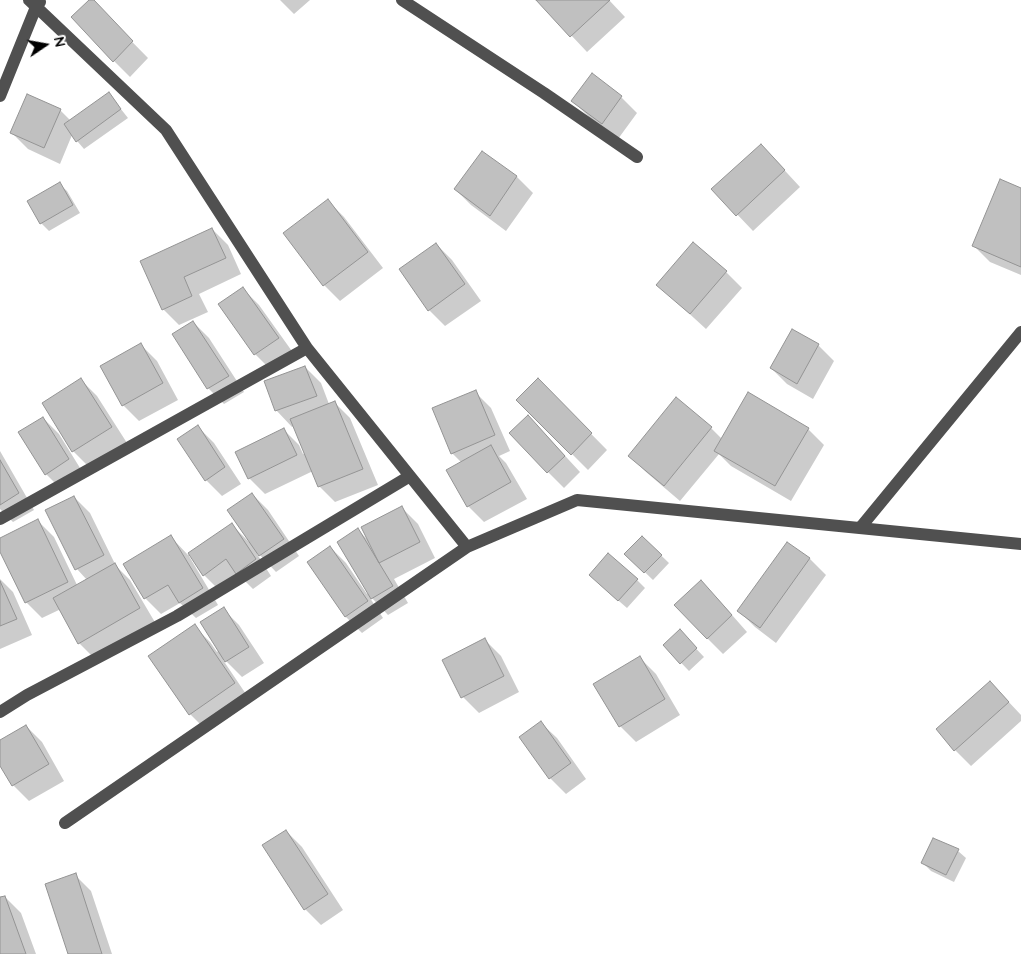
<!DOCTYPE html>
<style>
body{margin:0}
#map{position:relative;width:1021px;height:954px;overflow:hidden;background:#fff;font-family:Quicksand,sans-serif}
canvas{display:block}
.north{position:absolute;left:20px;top:20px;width:50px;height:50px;-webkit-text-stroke:4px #fff;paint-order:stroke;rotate:78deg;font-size:14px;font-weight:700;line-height:20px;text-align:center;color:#000}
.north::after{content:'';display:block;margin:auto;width:18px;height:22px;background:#000;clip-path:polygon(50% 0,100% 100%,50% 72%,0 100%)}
</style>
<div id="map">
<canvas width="1021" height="954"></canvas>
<div class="north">N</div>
</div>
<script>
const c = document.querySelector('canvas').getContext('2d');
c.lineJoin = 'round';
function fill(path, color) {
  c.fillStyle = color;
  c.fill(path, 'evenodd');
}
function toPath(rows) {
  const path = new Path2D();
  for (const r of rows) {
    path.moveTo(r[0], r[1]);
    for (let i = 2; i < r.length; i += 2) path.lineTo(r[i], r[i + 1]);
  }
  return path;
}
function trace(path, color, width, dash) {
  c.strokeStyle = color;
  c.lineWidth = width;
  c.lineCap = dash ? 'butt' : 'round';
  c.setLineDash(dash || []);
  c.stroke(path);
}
fill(toPath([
 [91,0,148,58,130,77,114,61],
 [280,0,310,0,294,14],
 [538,0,609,0,625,17,587,52],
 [109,94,128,118,84,149,72,135,60,164,28,149,12,133,60,110,71,121],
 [621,97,637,113,618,139,589,117,573,101],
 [482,152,517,177,533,193,506,231,471,205,455,189],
 [776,161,800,187,753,231,713,189],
 [59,184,67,191,80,213,49,231,41,223],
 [1021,189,1021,275,990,262,974,246],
 [328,201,344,217,383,268,340,301,324,285],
 [212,229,228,245,241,274,199,294,208,312,179,325,163,309],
 [436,244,452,260,481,301,445,326,429,310],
 [726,272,742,288,706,329,658,285],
 [243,289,259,305,294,354,271,370,255,354],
 [193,322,209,338,244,392,224,404,208,388,174,335],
 [141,345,157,361,178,400,139,421,123,405,102,367],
 [818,345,834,361,813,399,787,384,771,368],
 [305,367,321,383,329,404,334,402,350,418,378,485,335,502,319,486,313,471,265,494,249,478,283,429,299,445,303,454,305,453,294,426,292,427,276,410],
 [81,380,97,396,127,443,89,467,73,451,44,404],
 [538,380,607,450,588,470,518,400],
 [475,392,491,408,510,451,499,456,506,463,527,499,484,522,468,506,462,463,452,453],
 [43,418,59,434,85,476,62,490,46,474],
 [198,427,214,443,241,484,222,496,206,480],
 [711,428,722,439,808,429,824,445,791,501,731,466,719,454,680,501,646,472,630,456],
 [544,433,580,472,564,488,548,472],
 [0,451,34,510,13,522,0,509],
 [252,494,268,510,299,556,276,572,258,553,257,554,271,576,253,589,240,576,220,591,204,575,191,555,189,556,218,605,196,618,180,603,161,614,145,598,171,537,188,555,232,525,249,542],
 [74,497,90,513,116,566,130,580,156,624,95,659,79,643,61,609,42,618,26,602,0,550,0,540,38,521,54,537,77,585,87,580,77,569],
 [402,508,418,524,435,558,394,579,408,603,388,615,371,597,370,598,383,618,362,633,346,617,309,562,330,547,346,563,367,594,369,593,358,530,368,540],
 [642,537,669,563,653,580,626,554],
 [787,543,810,559,826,575,776,643,755,627,739,611],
 [0,579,13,592,32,635,0,649],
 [637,580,645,588,627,608,598,583],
 [717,598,747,632,723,654,707,638],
 [223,609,239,625,264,663,242,677,224,659,223,660,250,700,206,730,190,714,194,626,210,642,217,652,219,650],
 [687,639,704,657,689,671,664,645],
 [485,640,501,656,519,692,479,713,463,697],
 [640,658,656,674,680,715,636,742,620,726],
 [990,682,1021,715,1021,721,971,766,955,750],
 [541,723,557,738,586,779,566,794,550,778],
 [26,726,42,742,64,781,29,801,13,785,0,763,0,742],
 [286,831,302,847,343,910,321,925,305,909],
 [958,851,966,858,954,882,931,871,923,863],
 [75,875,91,891,112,954,70,954],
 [5,897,21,913,36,954,0,954,0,899]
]), '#0003');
const building = toPath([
 [89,0,94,0,133,41,113,62,71,17,89,0],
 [536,0,610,0,570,37,536,0],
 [592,73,622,96,602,124,571,101,592,73],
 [109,92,121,109,76,142,64,124,109,92],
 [27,94,61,109,44,148,10,133,27,94],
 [761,144,785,170,736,216,711,189,761,144],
 [482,151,517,176,490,216,454,189,482,151],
 [1000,179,1021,188,1021,267,972,246,1000,179],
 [60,182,73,205,40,224,27,201,60,182],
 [328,199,368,252,323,286,283,233,328,199],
 [212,228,226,258,184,277,192,296,162,310,140,261,212,228],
 [693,242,727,271,690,314,656,285,693,242],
 [436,243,465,284,428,311,399,269,436,243],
 [243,287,279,338,254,355,218,304,243,287],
 [193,321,229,376,207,389,172,334,193,321],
 [792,329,819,344,797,384,770,368,792,329],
 [141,343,163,383,122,406,100,366,141,343],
 [305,366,317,396,275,411,264,381,305,366],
 [81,378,112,427,72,452,42,403,81,378],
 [538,378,592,433,571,455,516,400,538,378],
 [476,390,495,435,451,454,432,408,476,390],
 [748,392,809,428,775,486,714,451,748,392],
 [676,397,712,427,664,486,628,456,676,397],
 [335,401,363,469,318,487,290,419,335,401],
 [528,415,565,456,547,473,509,433,528,415],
 [43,417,69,459,45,475,18,432,43,417],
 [198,425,225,467,205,481,177,439,198,425],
 [284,428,297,455,248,479,235,452,284,428],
 [491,445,511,482,467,507,446,470,491,445],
 [0,460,19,493,0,505,0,460],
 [252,493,284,539,259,556,227,510,252,493],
 [74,496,104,555,75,570,45,510,74,496],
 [402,506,420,542,379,563,361,527,402,506],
 [38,519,68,582,25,603,0,552,0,538,38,519],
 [232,523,256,559,236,574,226,559,203,576,188,553,232,523],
 [358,528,393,586,371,599,337,542,358,528],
 [171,535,203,588,179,603,168,585,144,599,123,564,171,535],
 [642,536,662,555,644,573,624,554,642,536],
 [787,542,810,558,760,628,737,611,787,542],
 [330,546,368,601,345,617,307,562,330,546],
 [608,553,638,579,618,601,589,575,608,553],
 [115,563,140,608,78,644,53,598,115,563],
 [701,580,732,615,707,639,674,605,701,580],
 [0,581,17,619,0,626,0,581],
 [224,607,249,647,225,662,200,622,224,607],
 [195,624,235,683,189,715,148,656,195,624],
 [680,629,697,648,680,664,663,645,680,629],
 [485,638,504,676,461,698,442,660,485,638],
 [640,656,665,699,619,727,593,684,640,656],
 [990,681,1009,702,954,751,936,729,990,681],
 [541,721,571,763,549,779,519,737,541,721],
 [26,725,49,764,12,786,0,766,0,740,26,725],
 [286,830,328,894,304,910,262,845,286,830],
 [933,838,959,849,946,875,921,863,933,838],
 [76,873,102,954,68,954,45,884,76,873],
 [5,896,26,954,0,954,0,897,5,896]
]);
fill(building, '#c0c0c0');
trace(building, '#949494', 1);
trace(toPath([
 [29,0,166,130,307,348,467,547,65,823],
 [402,0,544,93,637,157],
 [0,96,36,7,40,2],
 [0,519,307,348],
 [860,528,1021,332],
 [467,547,577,500,1021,544],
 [0,712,27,695,177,616,410,476]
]), '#505050', 12);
</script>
